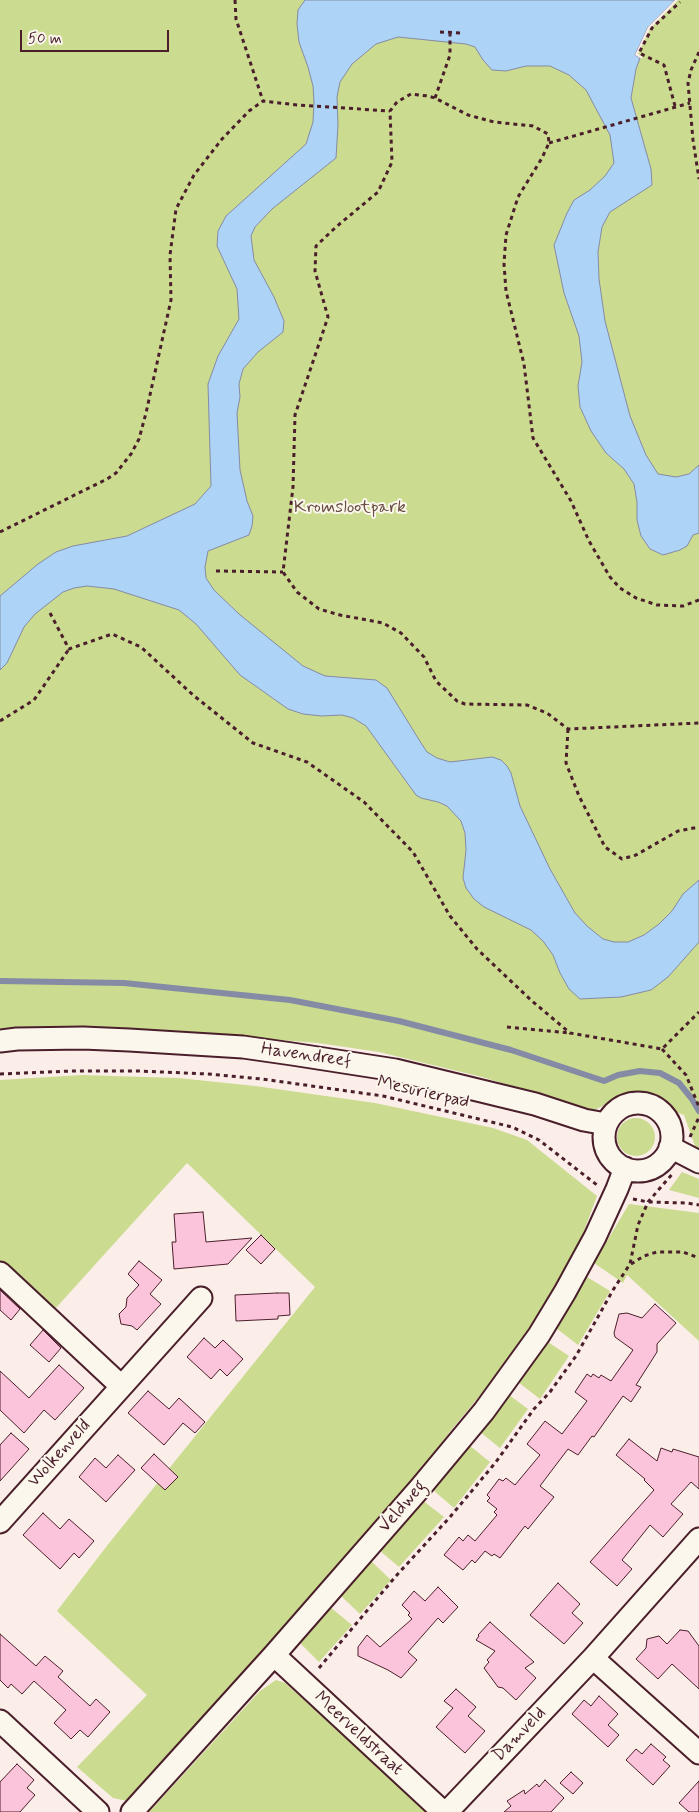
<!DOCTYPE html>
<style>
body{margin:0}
#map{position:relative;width:699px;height:1812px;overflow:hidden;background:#fbede8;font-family:Mynerve,sans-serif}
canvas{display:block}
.scale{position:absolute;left:20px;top:30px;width:149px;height:22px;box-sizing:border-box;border:2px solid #4a1f2b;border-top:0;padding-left:6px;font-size:15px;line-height:18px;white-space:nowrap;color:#4a1f2b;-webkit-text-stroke:4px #fbf7ec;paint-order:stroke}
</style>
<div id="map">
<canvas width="699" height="1812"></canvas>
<div class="scale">50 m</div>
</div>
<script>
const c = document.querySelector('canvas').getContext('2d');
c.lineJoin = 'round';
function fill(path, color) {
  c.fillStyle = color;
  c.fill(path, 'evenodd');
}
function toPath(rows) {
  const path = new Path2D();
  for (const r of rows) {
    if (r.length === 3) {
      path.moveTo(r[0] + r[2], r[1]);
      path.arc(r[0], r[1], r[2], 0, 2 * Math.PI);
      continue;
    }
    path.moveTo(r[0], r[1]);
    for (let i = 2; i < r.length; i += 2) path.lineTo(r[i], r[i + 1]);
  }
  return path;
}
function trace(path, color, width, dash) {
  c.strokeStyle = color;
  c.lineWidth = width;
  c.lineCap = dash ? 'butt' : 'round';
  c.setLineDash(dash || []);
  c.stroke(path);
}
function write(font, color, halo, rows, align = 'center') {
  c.font = font + ' Mynerve,sans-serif';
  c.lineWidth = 4;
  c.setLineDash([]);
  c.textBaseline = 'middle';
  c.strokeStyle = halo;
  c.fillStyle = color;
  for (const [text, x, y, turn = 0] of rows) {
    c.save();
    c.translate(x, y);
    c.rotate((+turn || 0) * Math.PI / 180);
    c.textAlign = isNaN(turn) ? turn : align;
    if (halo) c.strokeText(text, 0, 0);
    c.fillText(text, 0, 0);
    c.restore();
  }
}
fill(toPath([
 [0,0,699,0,699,1151,695,1146,684,1115,627,1093,593,1111,482,1077,379,1052,318,1043,178,1032,124,1029,0,1032],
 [82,1075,178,1078,255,1086,375,1103,493,1128,527,1140,597,1196,577,1249,552,1295,508,1362,452,1429,414,1480,132,1802,113,1798,77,1767,147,1695,57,1611,106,1547,315,1287,187,1163,54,1310,0,1264,0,1080],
 [636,1137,19],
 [682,1172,699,1179,699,1198,669,1190],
 [629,1204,699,1213,699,1341,627,1275,623,1283,594,1263],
 [587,1277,610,1291,578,1345,556,1328],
 [548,1342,569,1356,540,1399,518,1382],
 [509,1395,528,1409,500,1448,480,1432],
 [470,1446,490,1462,454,1508,433,1490],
 [422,1500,444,1517,399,1567,379,1550],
 [371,1561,391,1580,360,1614,340,1595],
 [330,1607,352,1625,319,1662,299,1642],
 [276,1680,285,1683,430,1812,149,1812,260,1691]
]), '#cbdb8f');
const water = toPath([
 [305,0,675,0,648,27,635,55,640,58,636,69,631,98,651,169,652,185,610,212,602,227,598,252,599,279,605,321,630,416,646,455,658,474,676,477,689,474,699,465,699,533,693,535,687,546,680,550,663,555,650,549,641,536,637,520,637,502,634,484,624,469,606,453,591,431,580,407,578,386,582,362,579,336,564,293,554,245,567,213,574,200,590,190,605,176,614,163,610,135,586,90,569,75,550,66,526,66,506,71,492,70,483,60,475,47,466,44,398,37,376,44,352,64,340,82,337,97,338,125,336,158,272,209,255,227,251,236,254,260,274,297,284,321,283,332,258,352,243,369,239,384,240,397,237,413,240,470,247,501,253,516,252,526,249,535,208,551,205,567,206,578,214,590,239,614,303,666,325,676,376,680,387,688,421,743,427,752,437,758,450,762,492,757,501,760,507,766,511,773,520,806,550,869,575,913,587,926,603,939,614,942,628,942,644,935,659,924,672,911,683,894,699,880,699,942,668,977,651,990,621,997,580,999,569,989,560,973,553,955,543,941,531,930,484,907,474,899,466,888,463,878,466,850,465,833,461,821,447,806,438,802,421,798,416,795,366,726,353,718,342,715,322,716,303,714,288,709,240,675,196,624,179,610,114,589,87,586,74,588,63,592,35,614,24,627,7,663,0,670,0,596,38,564,56,552,73,546,127,536,195,504,211,486,208,384,218,356,239,319,237,289,217,246,218,231,226,216,306,144,313,122,314,102,313,86,308,67,299,42,297,24,298,10,305,0]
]);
fill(water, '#add3f6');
trace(water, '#858ba5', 1);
fill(toPath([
 [675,0,678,0,650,29,638,54,642,56,642,59,635,55,648,27]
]), '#fbede8');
trace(toPath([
 [0,981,124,983,290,1000,399,1021,511,1050,604,1081,618,1075,640,1071,660,1073,679,1083,692,1099,699,1111]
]), '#858ba5', 6);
const building = toPath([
 [203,1212,206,1242,252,1238,228,1264,174,1269,172,1242,176,1242,174,1214,203,1212],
 [261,1235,275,1249,261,1264,246,1250,261,1235],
 [139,1261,162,1280,150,1294,161,1304,137,1330,132,1326,121,1324,119,1314,126,1307,127,1298,139,1285,128,1274,139,1261],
 [0,1290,20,1309,11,1320,0,1310,0,1290],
 [277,1293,289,1293,290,1315,278,1316,278,1319,236,1321,235,1295,277,1293],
 [655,1304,676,1323,657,1344,657,1352,636,1385,641,1387,631,1402,623,1396,594,1437,592,1436,578,1455,568,1449,540,1486,554,1497,528,1529,525,1526,500,1558,494,1554,492,1556,485,1551,475,1563,472,1560,463,1570,444,1555,459,1537,463,1541,468,1535,475,1541,497,1515,494,1512,497,1509,487,1501,490,1498,487,1495,499,1479,503,1481,506,1478,515,1485,540,1455,527,1444,545,1421,562,1434,587,1401,575,1392,587,1374,591,1377,593,1374,599,1378,601,1375,611,1381,633,1350,615,1337,614,1333,619,1314,627,1313,642,1318,655,1304],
 [43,1330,61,1348,49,1362,30,1345,43,1330],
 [204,1338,215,1348,223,1340,243,1359,227,1376,220,1369,211,1379,187,1357,204,1338],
 [59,1365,84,1388,55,1420,44,1410,24,1433,0,1410,0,1371,29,1398,59,1365],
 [148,1391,169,1409,179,1398,205,1422,195,1433,183,1423,164,1445,128,1413,148,1391],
 [11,1433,29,1449,0,1481,0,1445,11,1433],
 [629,1439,657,1461,661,1448,672,1452,673,1449,699,1457,699,1489,691,1482,671,1504,683,1514,663,1537,650,1525,622,1560,632,1569,617,1586,590,1562,654,1490,644,1480,645,1479,616,1455,629,1439],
 [154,1454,178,1477,165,1490,141,1468,154,1454],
 [118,1455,135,1470,106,1502,79,1477,95,1458,106,1468,118,1455],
 [43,1513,60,1529,69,1519,94,1541,79,1558,74,1553,60,1569,23,1535,43,1513],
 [558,1583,580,1604,572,1613,583,1623,564,1644,530,1615,558,1583],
 [438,1587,458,1607,443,1623,438,1618,408,1652,417,1660,401,1678,388,1670,358,1656,358,1647,367,1635,380,1647,412,1619,408,1615,410,1613,402,1605,414,1591,425,1601,438,1587],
 [490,1622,534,1662,525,1668,536,1678,516,1700,503,1688,498,1687,484,1668,489,1662,487,1660,495,1651,476,1640,479,1636,478,1635,490,1622],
 [680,1630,688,1631,699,1646,699,1689,672,1664,658,1679,636,1659,646,1648,647,1639,659,1636,667,1644,680,1630],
 [0,1634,36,1666,45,1656,63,1671,58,1677,90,1706,96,1699,110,1712,88,1737,80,1730,71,1739,54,1723,66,1710,34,1681,22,1694,11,1684,8,1688,0,1680,0,1634],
 [456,1689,476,1707,468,1716,485,1731,465,1753,436,1727,453,1708,444,1701,456,1689],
 [599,1696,618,1714,608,1725,619,1735,608,1747,572,1714,584,1700,591,1706,599,1696],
 [651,1744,666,1757,663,1760,670,1766,653,1785,626,1760,636,1749,642,1754,651,1744],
 [17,1764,34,1780,27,1788,35,1795,20,1812,0,1812,0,1782,17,1764],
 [571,1772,583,1783,573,1794,560,1783,571,1772],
 [545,1780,564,1798,551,1812,504,1812,511,1806,507,1801,524,1790,525,1794,537,1784,539,1787,545,1780],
 [699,1781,699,1812,689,1812,679,1803,699,1781]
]);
fill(building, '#fcc4da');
trace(building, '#4a1f2b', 1);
const minor = toPath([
 [0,1041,17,1039,83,1038,129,1040,243,1047,292,1054,395,1070,535,1104,584,1120,606,1124],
 [638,1137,34],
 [670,1147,699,1162],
 [0,1273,121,1386],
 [0,1522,201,1298],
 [274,1655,443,1812],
 [593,1658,699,1753],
 [0,1721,98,1812],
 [132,1812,274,1655,420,1488,484,1411,539,1335,565,1292,595,1237,617,1189,625,1168],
 [447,1812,593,1658,699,1539]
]);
trace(minor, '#4a1f2b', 25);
trace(toPath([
 [235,0,236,19,263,101],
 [440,32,462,33],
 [699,52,691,70,688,83,693,140,699,179],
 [435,98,450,55,450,33],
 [675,106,664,65,639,53,652,28,680,2],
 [549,143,690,103],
 [0,532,107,479,116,473,131,454,139,439,146,413,171,300,170,255,176,209,194,175,222,139,249,111,263,101,297,105,390,111],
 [216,571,283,572],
 [699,600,683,606,657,605,636,598,620,588,610,577,589,541,571,501,533,438,524,364,506,291,504,264,506,235,518,197,542,158,549,143,548,134,533,126,494,122,468,115,435,98,428,96,411,94,397,102,390,111,392,162,378,192,336,227,316,246,315,271,328,317,295,415,293,487,283,572,297,592,319,609,340,615,383,623,401,633,424,657,436,681,457,701,465,704,527,705,547,713,568,729,699,723],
 [50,613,69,649,112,634,141,647,193,695,253,743,307,762,364,802,413,852,450,916,477,949,532,1001,570,1033,662,1049,699,1012],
 [0,721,34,700,69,649],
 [568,729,566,763,579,796,605,847,622,859,636,855,678,831,699,827],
 [507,1027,570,1033],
 [662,1049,686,1075,699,1107],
 [0,1074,71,1071,139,1071,208,1074,262,1079,383,1096,512,1127,539,1140,597,1185],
 [690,1137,699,1117],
 [633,1199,648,1202,687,1203,699,1205],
 [631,1264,644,1256,657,1252,683,1252,699,1258],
 [319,1668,396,1576,450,1517,496,1462,534,1409,550,1392,576,1356,613,1290,630,1264,638,1225,648,1202,674,1172]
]), '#4a1f2b', 3, [4, 4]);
trace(minor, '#fbf7ec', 21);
write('18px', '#6a4e44', '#fbf7ec', [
 ["Kromslootpark",350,508]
]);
write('18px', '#4a1f2b', '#fbf7ec', [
 ["Havendreef",306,1056,8],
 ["Mesurierpad",423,1093,13],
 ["Wolkenveld",60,1454,-48],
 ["Veldweg",403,1507,-49],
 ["Meerveldstraat",358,1734,43],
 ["Damveld",520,1735,-46]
]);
</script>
